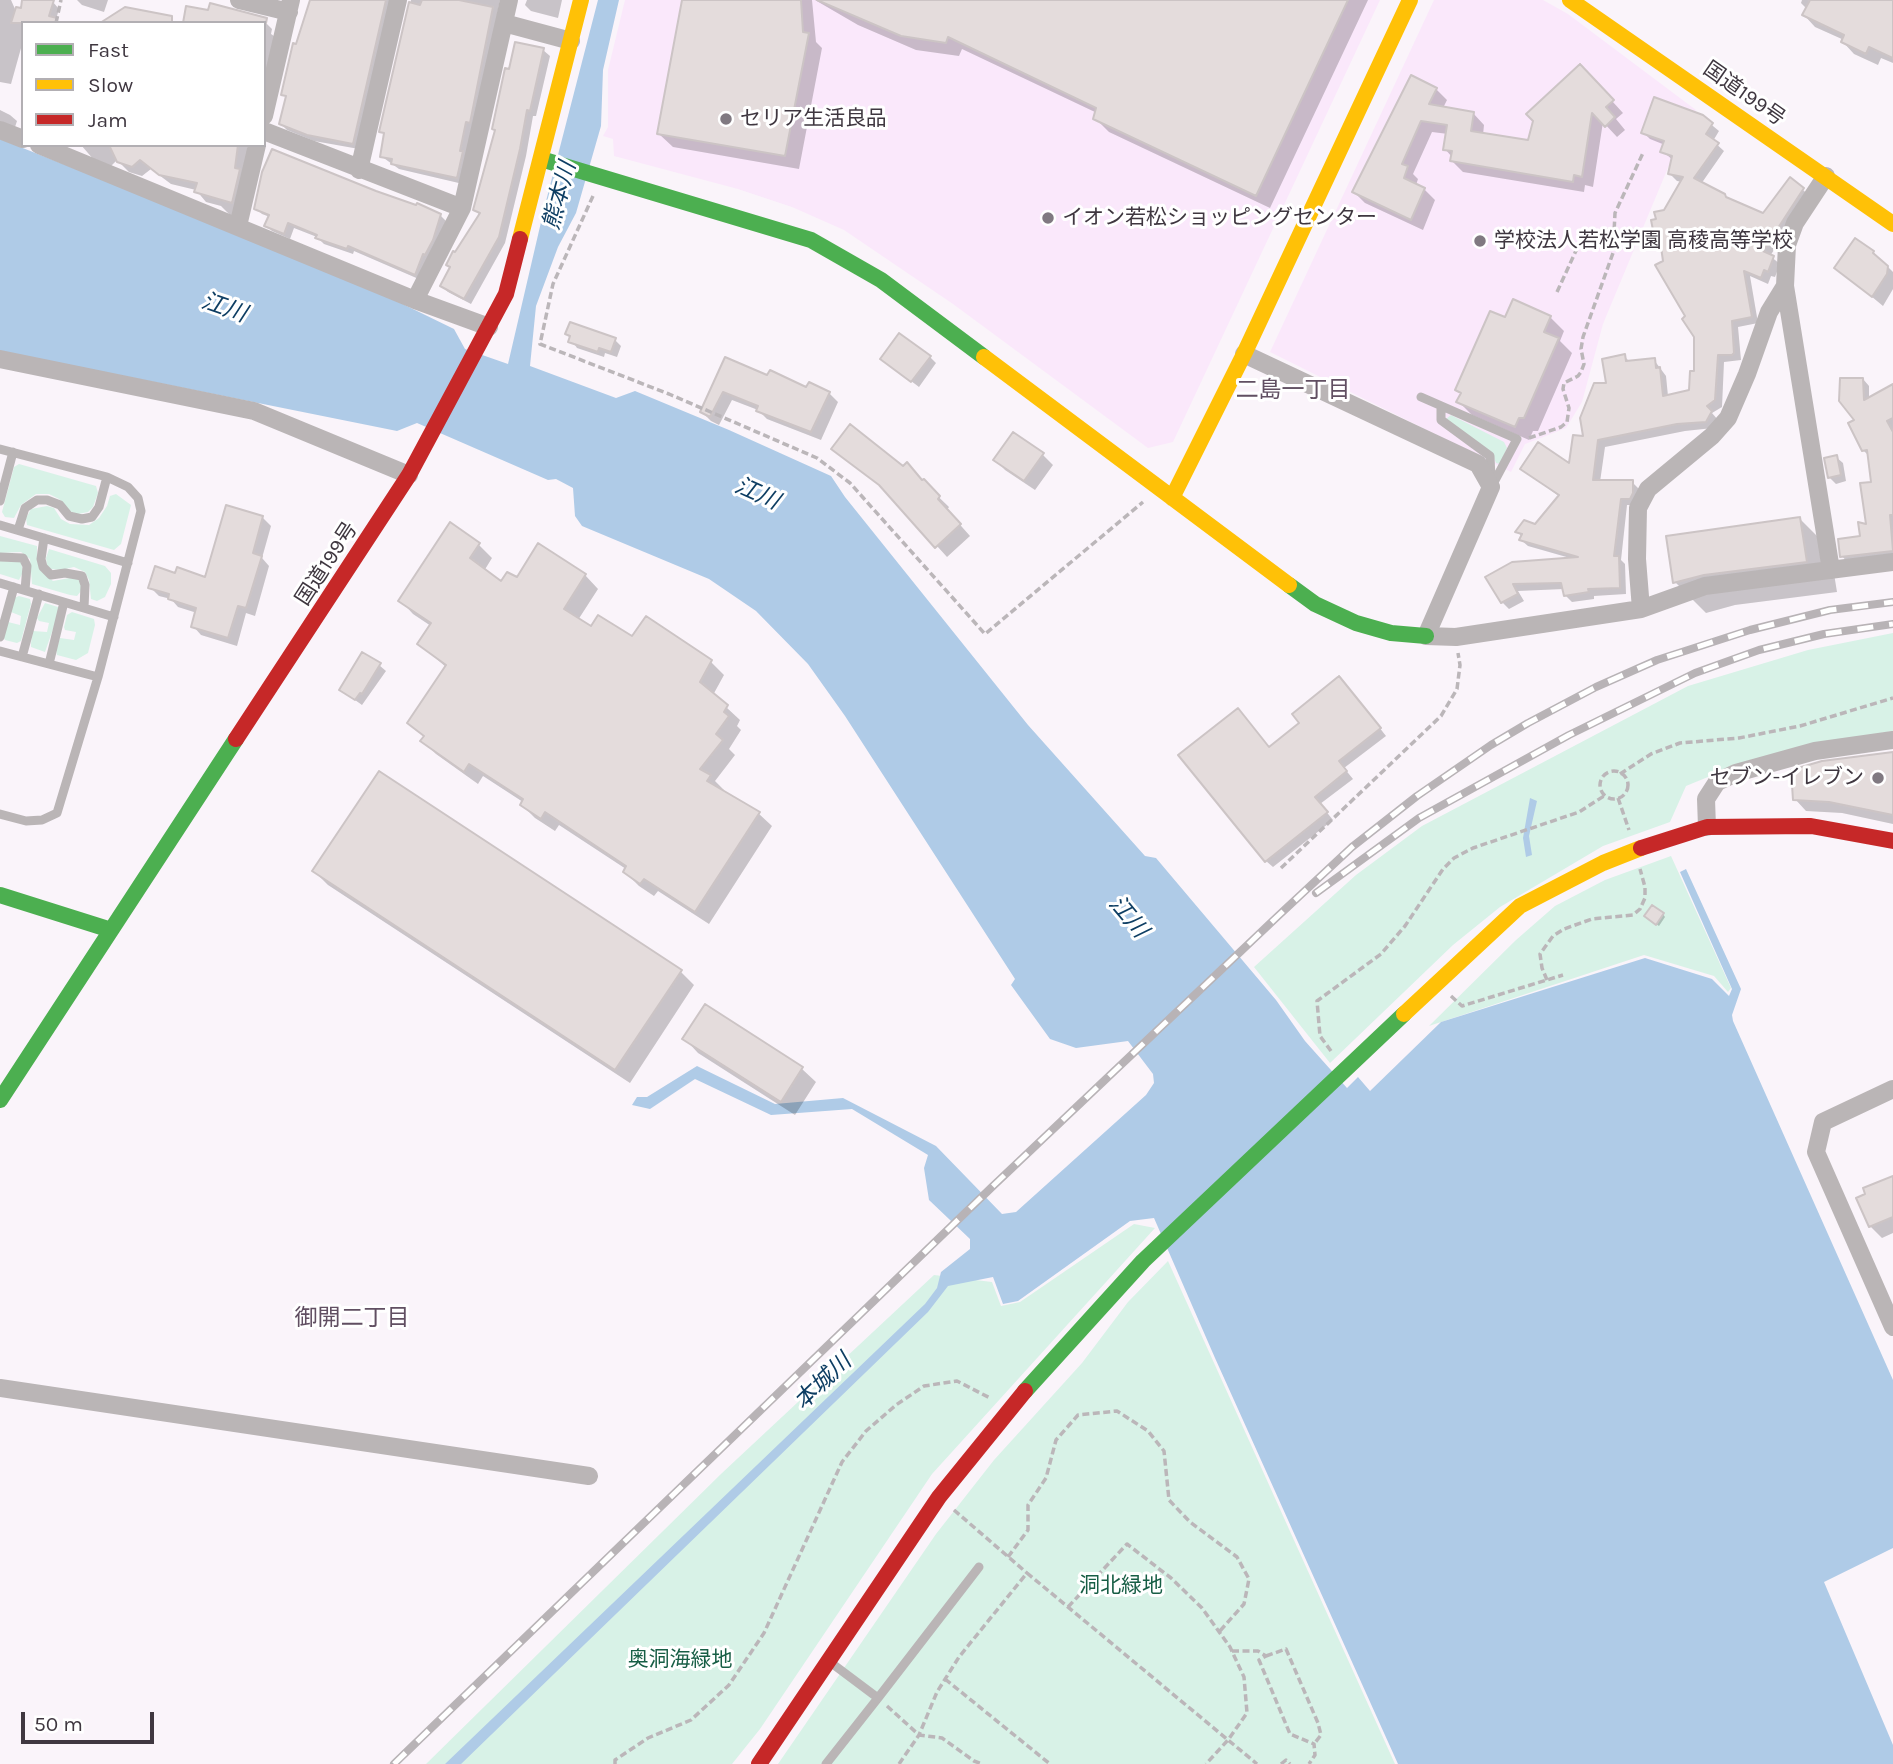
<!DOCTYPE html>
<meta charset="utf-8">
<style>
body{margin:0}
#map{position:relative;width:1893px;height:1764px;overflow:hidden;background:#faf4fa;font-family:Karla,sans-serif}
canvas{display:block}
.legend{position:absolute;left:21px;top:21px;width:245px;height:126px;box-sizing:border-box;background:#fff;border:2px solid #b2afb3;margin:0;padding:9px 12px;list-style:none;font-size:21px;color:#3f3740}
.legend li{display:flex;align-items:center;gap:14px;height:35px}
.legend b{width:35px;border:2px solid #b2afb3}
.scale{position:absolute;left:21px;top:1712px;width:133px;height:32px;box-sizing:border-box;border:4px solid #3f3740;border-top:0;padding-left:9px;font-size:21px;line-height:24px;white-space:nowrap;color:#3f3740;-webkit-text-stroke:5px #fff;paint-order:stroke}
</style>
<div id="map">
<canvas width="1893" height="1764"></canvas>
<ul class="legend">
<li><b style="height:9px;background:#4caf50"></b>Fast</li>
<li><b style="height:9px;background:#ffc107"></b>Slow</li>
<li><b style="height:9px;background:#c62828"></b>Jam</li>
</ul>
<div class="scale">50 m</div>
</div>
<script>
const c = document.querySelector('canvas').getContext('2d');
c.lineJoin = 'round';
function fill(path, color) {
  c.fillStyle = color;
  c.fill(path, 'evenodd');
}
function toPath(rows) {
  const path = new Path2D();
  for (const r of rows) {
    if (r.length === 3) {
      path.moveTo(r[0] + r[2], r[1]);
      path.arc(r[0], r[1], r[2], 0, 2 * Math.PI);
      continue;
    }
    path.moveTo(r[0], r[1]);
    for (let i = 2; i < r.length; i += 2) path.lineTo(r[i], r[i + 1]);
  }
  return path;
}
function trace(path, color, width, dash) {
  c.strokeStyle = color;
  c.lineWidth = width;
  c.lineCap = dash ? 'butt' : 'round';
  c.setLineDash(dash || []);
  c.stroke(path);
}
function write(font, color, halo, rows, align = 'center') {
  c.font = font + ' Karla,"Noto Sans JP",sans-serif';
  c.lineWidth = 6;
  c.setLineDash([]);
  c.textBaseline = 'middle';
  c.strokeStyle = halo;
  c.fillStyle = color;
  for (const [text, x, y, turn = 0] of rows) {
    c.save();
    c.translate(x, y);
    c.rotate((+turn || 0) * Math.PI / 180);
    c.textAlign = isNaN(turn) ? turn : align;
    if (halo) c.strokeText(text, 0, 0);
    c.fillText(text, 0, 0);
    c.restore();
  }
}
fill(toPath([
 [625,0,1380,0,1173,442,1148,448,953,304,844,230,792,207,738,189,614,156,613,139,603,136,608,127,608,70],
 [1434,0,1543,0,1568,14,1696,110,1672,158,1603,324,1582,402,1566,428,1525,444,1511,472,1270,352]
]), '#fae8fb');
fill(toPath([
 [1451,415,1504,442,1507,448,1500,464,1496,463,1492,453,1446,419],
 [19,464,96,486,98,493,93,507,88,512,78,514,69,511,59,499,49,494,36,494,21,505,14,518,5,517,2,512,14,467],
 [116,494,131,505,121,544,114,550,27,525,26,518,31,509,47,506,54,508,61,519,70,524,89,525,99,518,107,506,110,496],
 [0,536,37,546,37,561,41,571,53,581,75,577,81,582,81,591,77,596,70,595,32,584,30,559,21,552,0,553],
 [49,549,105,566,111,573,111,584,105,597,97,601,91,599,89,580,85,572,74,567,61,570,51,569,47,565,46,558],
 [0,561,21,562,23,572,19,580,0,574],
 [19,596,30,599,31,604,21,641,17,643,5,640,3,636,8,622,20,625,21,616,11,612,14,598],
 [45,603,58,607,59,612,45,652,31,647,31,643,33,631,47,632,49,623,39,621,37,618],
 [72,612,94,619,95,625,88,653,76,660,57,655,56,650,60,638,74,640,76,632,65,630,64,627,67,615],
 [1893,633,1893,731,1811,745,1747,761,1686,786,1670,822,1603,846,1500,907,1453,945,1330,1063,1254,967,1356,875,1422,826,1688,686,1808,650],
 [1671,856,1731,988,1728,992,1714,976,1644,955,1429,1026,1516,940,1555,906,1605,880],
 [1134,1224,1155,1228,932,1474,760,1729,732,1764,426,1764,722,1473,934,1275,992,1282,1001,1306,1020,1302],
 [1168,1261,1395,1764,778,1764,936,1534,994,1460,1082,1363,1128,1302]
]), '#d8f2e7');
fill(toPath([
 [598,0,619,0,603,70,601,126,576,213,558,247,536,306,530,366,616,398,635,391,729,430,831,476,845,497,1028,725,1145,856,1156,858,1276,1000,1305,1041,1347,1088,1358,1077,1370,1091,1441,1022,1645,958,1712,979,1729,996,1732,989,1680,872,1686,869,1741,989,1732,1015,1733,1021,1893,1380,1893,1548,1824,1582,1893,1745,1893,1764,1398,1764,1215,1358,1154,1218,1130,1221,1018,1301,1003,1304,993,1277,948,1286,928,1312,461,1764,445,1764,925,1304,937,1288,941,1272,970,1249,970,1239,929,1200,924,1168,928,1155,852,1109,771,1115,695,1079,650,1109,632,1105,637,1097,647,1097,697,1066,775,1104,843,1098,936,1146,1002,1214,1016,1212,1146,1095,1154,1083,1153,1074,1128,1041,1076,1048,1050,1039,1011,985,1015,979,845,716,808,664,756,611,709,579,582,526,575,516,573,488,556,479,548,480,417,423,397,431,0,351,0,139,341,274,454,329,465,349,508,364,545,205],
 [1530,798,1537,801,1529,836,1532,855,1526,857,1523,838]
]), '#afcbe7');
fill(toPath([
 [0,0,11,0,23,27,23,41,11,84,0,82],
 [34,0,53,2,59,9,55,23],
 [77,0,108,0,104,12,82,5],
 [310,0,396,0,359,149,314,141,287,130,281,124,287,99,283,94],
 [411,0,500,0,463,184,399,169,381,156,386,136,381,131],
 [527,0,562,0,558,18,531,11,525,5],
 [684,0,812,0,816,42,822,48,799,169,673,147,659,134],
 [815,0,1368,0,1270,208,1109,132,1095,118,1097,113,962,49,959,56,916,50,858,25],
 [1802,0,1893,0,1893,63,1881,58,1878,65,1854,54,1843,42,1844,40,1815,27,1804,15,1807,9,1801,3],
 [262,19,272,29,271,34,274,36,274,74,264,71,264,23],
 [543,50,550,56,536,116,533,116,526,156,505,243,471,304,448,292,442,286,451,268,448,265,480,215,475,210,511,71],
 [1591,78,1623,113,1616,119,1625,130,1617,137,1603,122,1593,187,1585,185,1584,192,1463,172,1452,161,1452,157,1445,149,1448,134,1432,132,1413,174,1418,179,1416,185,1424,189,1435,200,1423,230,1365,203,1354,192,1436,89,1447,100,1443,108,1473,113,1484,125,1483,135,1529,142],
 [0,110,10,115,17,121,15,127,0,122],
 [1702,117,1719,131,1713,141,1724,151,1701,184,1763,215,1790,179,1810,196,1770,256,1780,264,1775,277,1771,276,1768,284,1750,276,1758,323,1738,327,1741,360,1724,362,1722,407,1712,413,1718,420,1713,428,1685,431,1605,447,1600,482,1632,482,1639,489,1637,505,1627,505,1621,560,1625,564,1626,594,1594,596,1594,599,1572,602,1565,595,1564,589,1518,591,1524,601,1509,609,1502,602,1488,577,1570,558,1528,546,1521,540,1522,537,1517,531,1535,526,1560,497,1522,469,1571,466,1608,385,1624,356,1631,363,1654,360,1666,376,1668,396,1691,391,1696,373,1696,336,1665,262,1661,240,1655,234,1658,221,1682,182,1677,181,1670,174,1673,160,1662,151,1665,145,1650,139,1643,132],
 [81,145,245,145,249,149,241,216,230,215,221,206,206,202,196,190,171,184,151,169,142,176,129,172,117,160,111,166,94,160],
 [376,193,440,215,446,221,421,280,354,251,353,254,324,244,317,237,294,228,290,239,272,231,266,225,270,217,262,214,256,208],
 [1855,240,1873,252,1893,272,1893,289,1883,306,1836,267],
 [1550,317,1564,331,1560,341,1572,353,1538,431,1533,431,1529,440,1472,415,1458,401,1462,395,1457,390,1506,320],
 [567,334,615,340,621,346,617,357,605,353,604,357,577,348],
 [930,357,936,363,919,387,882,359],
 [725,359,768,378,829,393,838,402,821,440,767,419,758,410,732,400,719,425,711,421,702,412],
 [1863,379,1869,386,1869,399,1893,386,1893,557,1848,563,1842,556,1862,537,1868,527,1873,484,1869,456,1863,450,1856,421],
 [1013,434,1043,455,1053,465,1035,490,1005,470,995,459],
 [833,448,923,482,949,507,947,510,970,536,947,557,888,492],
 [1836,457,1843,463,1846,481,1836,484,1829,477],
 [227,508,263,518,271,526,262,558,269,566,255,616,246,613,237,646,201,635,193,626,197,613,178,607,171,599,159,596,150,587,176,575,206,579],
 [1799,518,1830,549,1837,592,1735,605,1706,613,1675,582],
 [450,524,479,545,492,558,484,571,502,583,517,580,585,575,598,589,578,620,592,628,711,662,724,675,713,695,740,720,737,726,741,730,729,749,735,755,715,781,724,790,722,792,758,813,772,826,709,924,658,891,654,896,639,886,625,872,626,869,559,825,555,831,535,818,522,805,523,802,483,776,478,784,436,754,423,741,425,738,409,722,446,667,419,644,431,626,413,614,400,600],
 [379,665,386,671,362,705,341,690],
 [1346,685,1386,736,1344,768,1353,779,1320,804,1333,820,1273,867,1266,861,1270,749],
 [1893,754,1893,824,1842,813,1806,811,1795,799],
 [314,871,681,972,694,985,630,1083,328,885],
 [1663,914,1665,917,1659,926,1649,919],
 [706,1006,802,1069,816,1082,795,1115,698,1053,685,1039],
 [1893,1178,1893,1233,1882,1238,1870,1226]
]), '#0003');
const building = toPath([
 [22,0,54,0,49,16,57,18,57,23,11,23,16,7,21,8,22,0],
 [310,0,386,0,353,144,307,135,279,124,286,96,281,95,293,43,296,44,310,0],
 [422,0,459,0,493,7,470,123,466,122,460,151,463,151,457,178,391,164,392,159,380,157,384,133,379,132,409,2,420,5,422,0],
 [682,0,801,0,803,32,809,33,785,156,657,134,682,0],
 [817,0,1348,0,1256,196,1093,119,1096,108,948,37,946,43,901,36,817,0],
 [1810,0,1893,0,1893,58,1869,47,1866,54,1841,42,1844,35,1802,15,1810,0],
 [210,3,267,18,266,23,183,23,186,6,208,10,210,3],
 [125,7,172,16,172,23,100,23,125,7],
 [515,42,544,48,530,111,527,110,520,149,499,237,464,299,440,286,450,267,446,265,453,251,455,252,480,213,473,210,495,130,492,129,505,68,509,69,515,42],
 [1580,64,1614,100,1606,107,1615,117,1605,127,1592,113,1582,177,1574,175,1573,182,1450,161,1452,151,1443,150,1447,125,1421,121,1402,164,1408,166,1404,178,1425,188,1411,220,1352,192,1411,75,1437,88,1429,104,1474,112,1471,131,1528,140,1533,121,1526,114,1580,64],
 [1654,97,1703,115,1713,123,1706,134,1719,143,1694,178,1725,194,1726,197,1763,213,1790,177,1804,188,1763,251,1774,256,1768,272,1764,270,1761,278,1744,271,1752,317,1732,321,1734,353,1732,355,1718,355,1715,400,1707,406,1712,411,1706,422,1677,424,1598,440,1593,480,1633,480,1633,493,1630,499,1621,499,1614,556,1619,556,1620,588,1588,589,1589,592,1564,596,1561,583,1513,584,1518,594,1501,603,1485,577,1512,562,1578,557,1519,540,1522,534,1515,532,1524,520,1535,524,1559,495,1520,469,1538,442,1569,463,1573,435,1583,436,1580,418,1594,383,1606,383,1602,359,1625,354,1626,361,1655,358,1656,368,1660,367,1663,396,1689,390,1690,371,1694,371,1694,337,1682,319,1685,316,1655,265,1663,261,1659,233,1654,235,1651,220,1656,219,1654,212,1664,210,1683,177,1668,174,1672,156,1660,152,1664,141,1641,133,1654,97],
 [109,145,238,145,235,168,240,169,232,203,194,192,197,183,159,175,140,160,132,167,117,162,109,145],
 [272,149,376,191,416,205,417,203,441,214,433,240,425,255,423,254,415,275,348,246,347,249,315,238,317,235,288,223,284,234,264,226,269,215,254,209,262,172,272,149],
 [1855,238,1874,251,1873,253,1888,266,1887,274,1872,297,1834,268,1855,238],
 [1513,299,1551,316,1544,332,1559,338,1524,418,1519,418,1515,427,1456,402,1461,393,1455,390,1490,311,1505,317,1513,299],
 [570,322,616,338,611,352,599,348,598,352,568,342,570,336,565,334,570,322],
 [899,333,931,356,911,382,880,359,899,333],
 [725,357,767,375,770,370,806,387,809,382,830,392,811,432,756,411,758,406,723,392,710,417,700,412,725,357],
 [1840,378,1863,378,1864,400,1893,384,1893,418,1887,421,1893,432,1893,515,1890,515,1893,551,1840,557,1838,539,1860,536,1858,522,1866,524,1860,483,1871,482,1867,450,1862,451,1848,423,1854,420,1839,401,1840,378],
 [850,424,903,466,907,462,922,480,924,479,940,496,938,499,961,524,935,548,879,485,831,449,850,424],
 [1013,432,1044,453,1024,481,993,460,1013,432],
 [1837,455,1841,475,1828,478,1824,458,1837,455],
 [226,505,263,516,253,553,262,556,246,608,238,606,228,638,191,627,196,608,168,599,169,594,148,588,155,566,175,573,177,567,205,577,226,505],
 [1800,517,1807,562,1704,575,1673,583,1666,536,1800,517],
 [450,522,480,543,470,558,501,581,507,572,517,577,538,543,586,574,564,609,591,626,598,615,632,636,646,616,712,660,700,682,728,705,724,712,729,716,716,734,723,740,700,769,711,775,707,781,760,812,695,912,644,879,640,884,623,872,626,866,545,812,541,819,520,805,523,799,469,764,464,772,420,741,424,736,407,723,446,665,417,644,431,623,398,601,450,522],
 [362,652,381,663,362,694,360,693,355,700,339,690,362,652],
 [1339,676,1381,728,1339,761,1347,771,1315,797,1328,812,1265,862,1178,755,1238,708,1269,747,1299,723,1292,714,1339,676],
 [1893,752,1893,815,1829,802,1793,800,1791,770,1822,761,1893,752],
 [379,771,682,970,615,1070,312,871,379,771],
 [1652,905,1664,913,1656,925,1644,916,1652,905],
 [705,1004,803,1067,781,1102,682,1039,705,1004],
 [1893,1176,1893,1217,1869,1227,1856,1198,1865,1194,1863,1188,1893,1176]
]);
fill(building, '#e4dcdc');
trace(building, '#ccc4c5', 2);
trace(toPath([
 [56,23,61,0],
 [593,196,553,284,540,344,669,394,817,458,850,483,985,634,1143,502],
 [1557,292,1580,242,1594,232,1613,229],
 [1529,438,1561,427,1567,422,1569,408,1563,389,1564,383,1578,376,1581,372,1584,364,1581,349,1583,337,1613,253,1615,213,1643,153],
 [1614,785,14],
 [1620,774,1651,754,1680,743,1739,738,1800,726,1893,698],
 [1618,798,1629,830],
 [1281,868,1441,716,1457,689,1460,665,1458,653],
 [1547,980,1542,968,1540,954,1553,936,1564,929,1592,919,1633,915,1640,909,1645,898,1645,887,1640,869],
 [1451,996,1462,1006,1563,975],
 [1331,1051,1320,1036,1317,1001,1381,954,1405,926,1443,869,1454,858,1473,848,1579,812,1604,796],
 [954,1510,1027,1573],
 [1008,1557,1028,1530,1028,1505,1046,1478,1056,1440,1078,1415,1117,1411,1148,1431,1164,1451,1169,1500,1190,1522,1237,1557,1249,1579,1244,1604,1219,1632],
 [1068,1607,1127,1544,1171,1578,1202,1608,1230,1647,1244,1677,1247,1713,1228,1740,1206,1764],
 [1232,1651,1258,1651,1266,1656,1259,1660,1290,1734,1314,1744,1315,1755,1309,1764],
 [1266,1656,1286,1649,1318,1723,1321,1735,1314,1744],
 [945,1679,1050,1764],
 [887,1706,919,1735,942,1738,974,1761,982,1764],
 [615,1764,615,1760,648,1738,691,1720,729,1685,764,1633,842,1462,866,1431,896,1405,924,1386,957,1381,990,1398],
 [899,1764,919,1735,937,1692,959,1657,1027,1573,1257,1764],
 [1281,1764,1286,1760,1290,1764]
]), '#bbb6b9', 3.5, [7, 3.5]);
trace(toPath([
 [1421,397,1517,439,1492,486],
 [1441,406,1441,420,1490,456,1491,479],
 [0,449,107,477,128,487,138,498,141,511,98,677,57,813,42,820,26,821,0,814],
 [0,501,13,452],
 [0,525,128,563],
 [18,530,25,508,37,500,47,500,60,505,69,516,82,519,92,517,99,507,107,477],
 [44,538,41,559,43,567,51,575,65,573,82,576,85,585,84,608],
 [0,557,23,558,27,566,25,590],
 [0,583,114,617],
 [0,637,14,587],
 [0,651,98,677],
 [22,657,39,594],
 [49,664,64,602],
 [878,1698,979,1567],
 [826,1764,878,1698,830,1662]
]), '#bab5b6', 9);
trace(toPath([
 [239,0,289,12],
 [504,23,571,41],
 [264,116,291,0],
 [0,130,23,139],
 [264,131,462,208],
 [39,145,415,300,489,327],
 [359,170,398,0],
 [1826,176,1795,223,1787,245,1785,286,1831,570],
 [238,226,257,145],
 [415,300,462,208,509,0],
 [1244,354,1478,464,1491,487,1426,636,1456,637,1641,609,1705,586,1893,562],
 [0,359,254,411,409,475],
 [1641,609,1637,559,1638,508,1648,489,1712,436,1728,418,1747,374,1769,312,1785,286],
 [1707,827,1706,799,1717,782,1736,773,1815,751,1893,740],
 [1893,1089,1823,1122,1816,1152,1893,1327],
 [0,1388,589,1476]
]), '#bab5b6', 18);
trace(toPath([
 [541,159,811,240,881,280,984,357],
 [1289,585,1315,604,1356,623,1391,633,1426,636],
 [0,895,111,930],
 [0,1100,236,739],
 [1025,1391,1143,1261,1404,1014]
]), '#4caf50', 16);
trace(toPath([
 [1570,0,1893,224],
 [520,239,581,0],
 [984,357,1289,585],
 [1172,498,1244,354,1410,0],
 [1404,1014,1520,906,1603,863,1641,848]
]), '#ffc107', 16);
trace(toPath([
 [236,739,409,475,506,294,520,239],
 [1641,848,1707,827,1811,826,1893,841],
 [759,1764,939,1497,1025,1391]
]), '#c62828', 16);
const rail = toPath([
 [1316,893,1419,818,1569,735,1695,673,1759,650,1824,634,1893,624],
 [394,1764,992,1187,1278,916,1352,847,1417,796,1491,745,1528,723,1596,687,1657,660,1750,630,1830,610,1893,602]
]);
trace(rail, '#b8b3b6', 8);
trace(rail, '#fff', 5, [16]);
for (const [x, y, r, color] of [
 [726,119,7,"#807981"],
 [1048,218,7,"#807981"],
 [1480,241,7,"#807981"],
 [1878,778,7,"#807981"]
]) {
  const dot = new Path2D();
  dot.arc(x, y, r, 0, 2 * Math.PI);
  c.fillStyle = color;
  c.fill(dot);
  trace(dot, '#fff', 2.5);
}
write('21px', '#3f3740', '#fff', [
 ["国道199号",1744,94,35],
 ["国道199号",327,564,-57]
]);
write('21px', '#3f3740', '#fff', [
 ["セリア生活良品",740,119],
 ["イオン若松ショッピングセンター",1062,218],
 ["学校法人若松学園 高稜高等学校",1494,241],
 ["セブン-イレブン",1864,778,"right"]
], 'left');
write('21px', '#175e45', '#fff', [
 ["洞北緑地",1121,1586],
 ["奥洞海緑地",680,1660]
]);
write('italic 23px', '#0e3e63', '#fff', [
 ["熊本川",560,196,-75],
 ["江川",224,308,19],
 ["江川",757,494,24],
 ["江川",1128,917,50],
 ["本城川",823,1382,-44]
]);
write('23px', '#614f62', '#fff', [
 ["二島一丁目",1293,390],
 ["御開二丁目",352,1318]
]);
</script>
